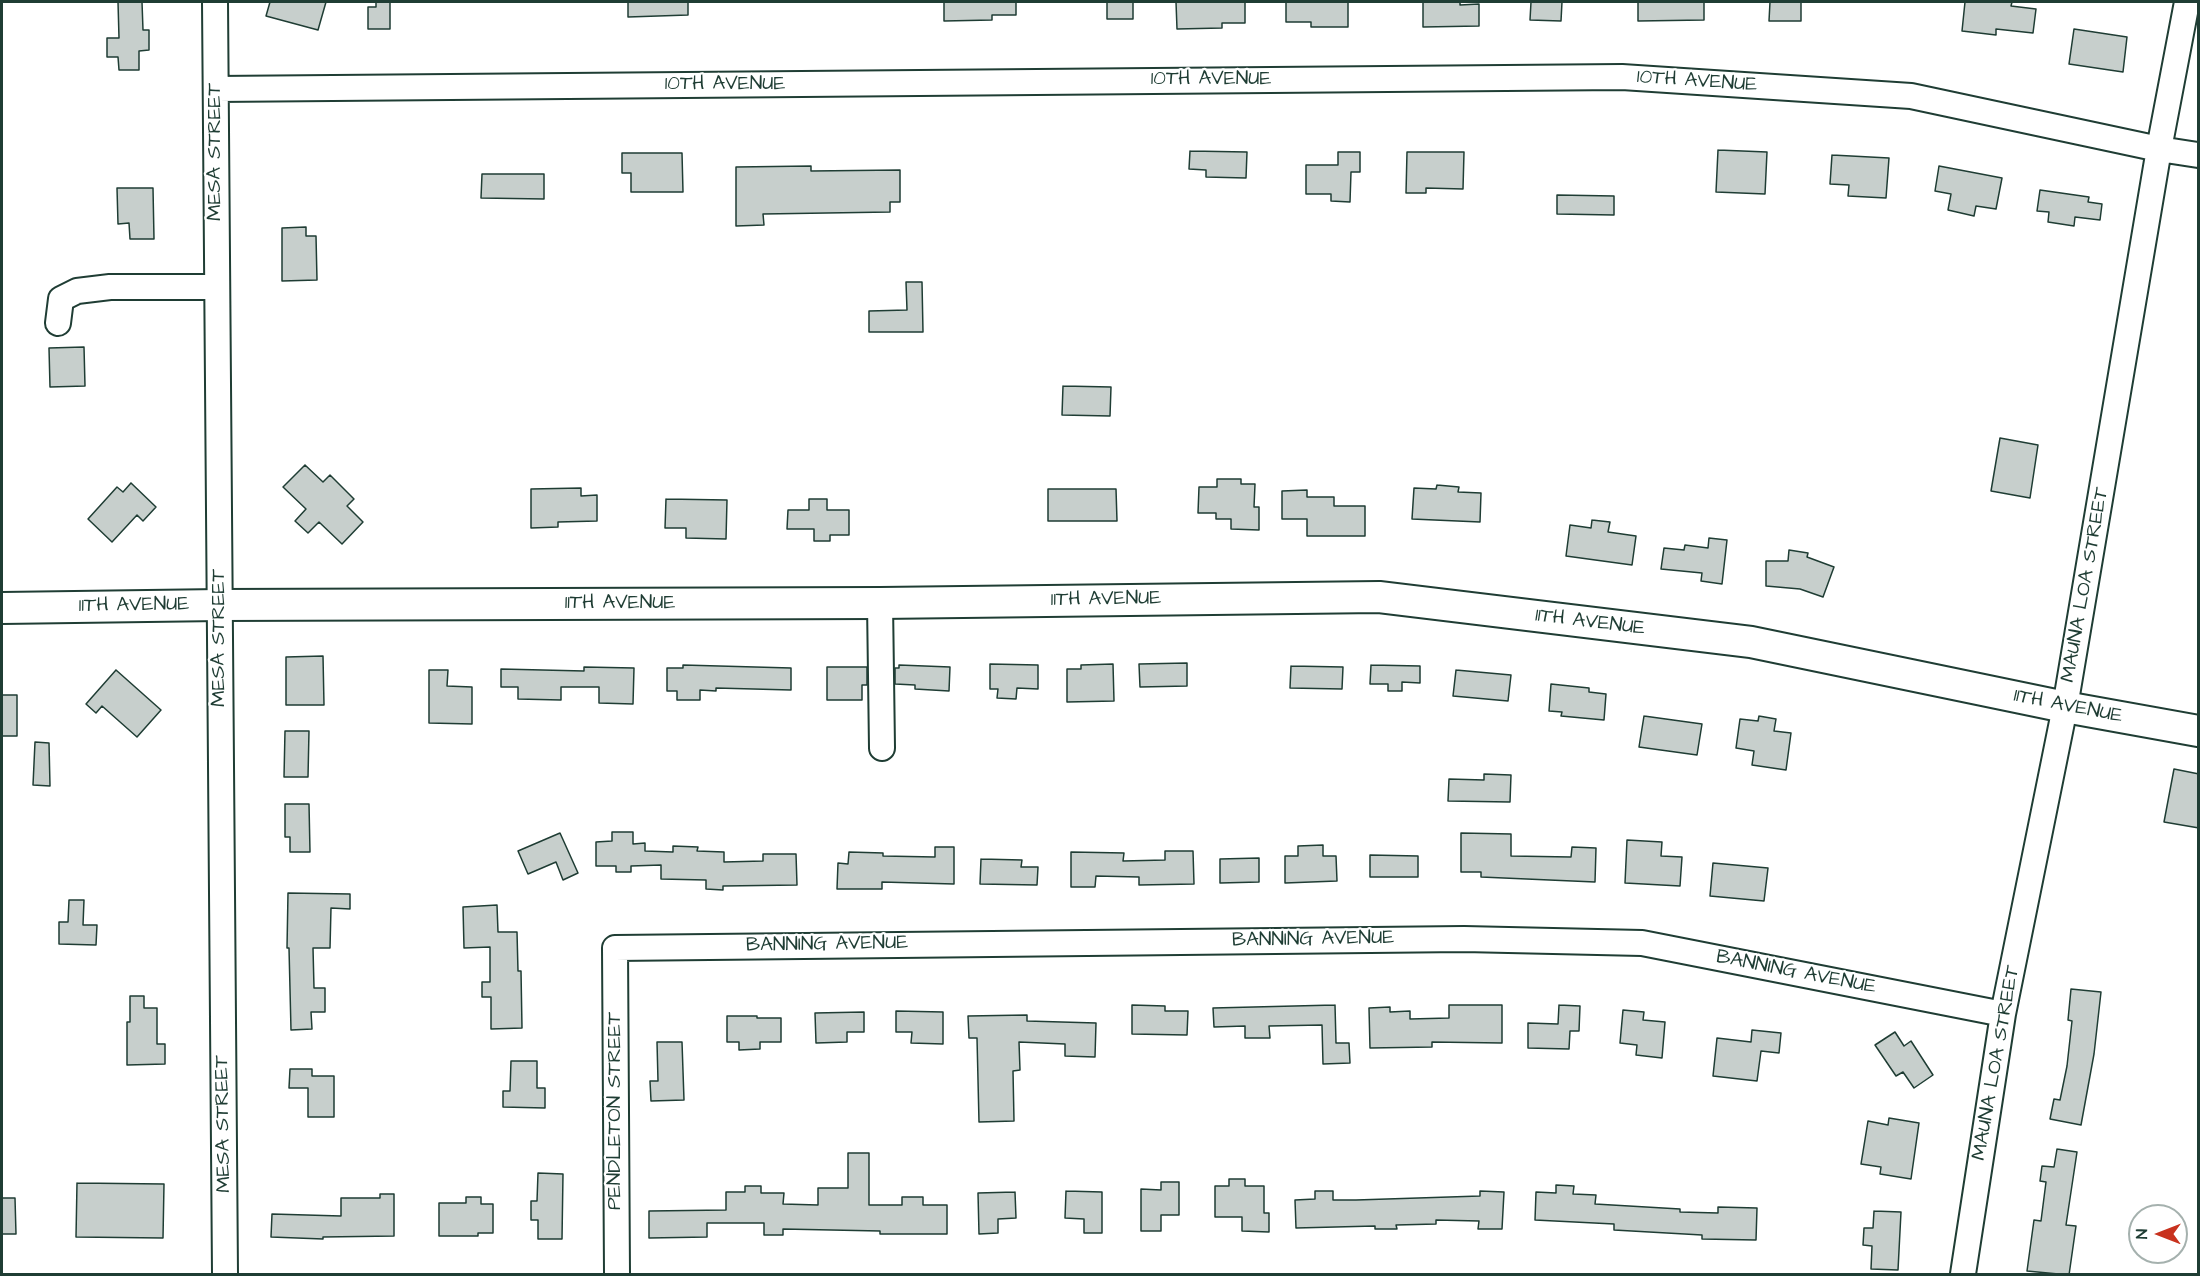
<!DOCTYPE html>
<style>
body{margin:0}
#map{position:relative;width:2200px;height:1276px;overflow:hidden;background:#fff;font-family:"Architects Daughter",sans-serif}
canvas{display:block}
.frame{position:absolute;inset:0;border:3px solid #1f3d34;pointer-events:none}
.north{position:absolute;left:2128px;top:1204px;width:60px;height:60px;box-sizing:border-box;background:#fff;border:2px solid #a5b1ae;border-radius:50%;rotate:270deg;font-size:16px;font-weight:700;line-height:24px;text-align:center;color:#1f3d34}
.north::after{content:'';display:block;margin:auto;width:21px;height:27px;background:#c8321e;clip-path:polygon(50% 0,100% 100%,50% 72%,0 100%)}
</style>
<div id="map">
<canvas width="2200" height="1276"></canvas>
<div class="frame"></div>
<div class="north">N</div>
</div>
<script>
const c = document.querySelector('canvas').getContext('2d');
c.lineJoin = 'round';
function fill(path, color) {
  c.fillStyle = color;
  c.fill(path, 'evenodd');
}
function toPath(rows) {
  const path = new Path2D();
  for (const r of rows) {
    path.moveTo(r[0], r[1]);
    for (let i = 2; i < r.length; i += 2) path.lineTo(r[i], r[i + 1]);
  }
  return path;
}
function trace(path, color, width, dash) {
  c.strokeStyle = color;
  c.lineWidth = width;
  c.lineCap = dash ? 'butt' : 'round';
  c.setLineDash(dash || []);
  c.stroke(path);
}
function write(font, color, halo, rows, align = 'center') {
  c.font = font + ' "Architects Daughter",sans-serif';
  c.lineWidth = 4.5;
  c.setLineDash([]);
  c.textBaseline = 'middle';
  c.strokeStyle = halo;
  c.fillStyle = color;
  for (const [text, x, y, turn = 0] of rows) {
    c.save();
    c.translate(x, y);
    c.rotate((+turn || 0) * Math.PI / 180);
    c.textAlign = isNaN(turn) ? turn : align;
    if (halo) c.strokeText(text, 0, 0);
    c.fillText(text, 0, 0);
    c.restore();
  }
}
const building = toPath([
 [118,2,142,2,143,30,149,30,149,50,139,51,139,70,119,70,118,57,107,57,107,38,119,38,118,2],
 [270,2,326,2,318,30,266,16,270,2],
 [376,2,390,2,390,29,368,29,368,7,376,7,376,2],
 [628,2,688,2,688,15,628,17,628,2],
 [944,2,1016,2,1016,15,992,15,992,20,944,21,944,2],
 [1107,2,1133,2,1133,19,1107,19,1107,2],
 [1176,2,1245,2,1245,23,1222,23,1222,28,1177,29,1176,2],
 [1286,2,1348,2,1348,27,1311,27,1311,22,1286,22,1286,2],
 [1423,2,1460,2,1460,5,1479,4,1479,26,1423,27,1423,2],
 [1531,2,1562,2,1561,21,1530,20,1531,2],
 [1638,2,1704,2,1704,20,1638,21,1638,2],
 [1770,2,1801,2,1801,21,1769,21,1770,2],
 [1965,2,2012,2,2011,6,2036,9,2033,33,1996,29,1996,35,1962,31,1965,2],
 [2074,29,2127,37,2123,72,2069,64,2074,29],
 [1718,150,1767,152,1765,194,1716,192,1718,150],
 [1190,151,1247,152,1246,178,1206,177,1206,170,1189,169,1190,151],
 [1338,152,1360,152,1360,172,1351,172,1350,202,1331,201,1331,194,1306,194,1306,165,1338,165,1338,152],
 [1407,152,1464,152,1463,189,1426,188,1426,193,1406,193,1407,152],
 [622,153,682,153,683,192,631,192,631,173,622,173,622,153],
 [1832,155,1889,158,1886,198,1848,196,1849,185,1830,184,1832,155],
 [811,166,811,171,900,170,900,202,890,202,890,212,763,214,764,225,736,226,736,167,811,166],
 [1939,166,2002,178,1996,209,1976,206,1974,216,1948,210,1951,194,1935,191,1939,166],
 [482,174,544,174,544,199,481,198,482,174],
 [117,188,153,188,154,239,130,239,129,223,118,224,117,188],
 [2040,190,2089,197,2088,202,2102,204,2100,220,2075,217,2074,226,2048,222,2049,212,2037,211,2040,190],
 [1557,195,1614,196,1614,215,1557,214,1557,195],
 [306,227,306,236,316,236,317,280,282,281,282,228,306,227],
 [906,282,922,282,923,332,869,332,869,311,907,310,906,282],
 [84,347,85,386,50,387,49,348,84,347],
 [1063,386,1111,387,1110,416,1062,415,1063,386],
 [2000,438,2038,445,2030,498,1991,491,2000,438],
 [305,465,323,482,330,475,354,499,347,506,363,522,342,544,319,522,308,533,295,521,306,509,283,487,305,465],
 [1217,479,1241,479,1241,484,1255,484,1254,507,1259,507,1259,530,1231,529,1231,519,1216,519,1216,513,1198,513,1199,487,1217,487,1217,479],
 [131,483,156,507,143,521,137,515,112,542,88,519,117,487,123,492,131,483],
 [1437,485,1459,487,1458,492,1481,493,1480,522,1412,519,1414,488,1436,489,1437,485],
 [581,488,581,496,597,495,597,521,558,522,558,527,531,528,531,489,581,488],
 [1048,489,1116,489,1117,521,1048,521,1048,489],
 [1307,490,1307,497,1334,497,1334,506,1365,506,1365,536,1307,536,1307,519,1282,519,1282,491,1307,490],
 [666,499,727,500,726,539,686,538,686,528,665,528,666,499],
 [809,499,827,499,827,510,849,510,849,535,830,535,830,541,814,541,814,529,787,529,788,510,809,510,809,499],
 [1592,520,1610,522,1608,532,1636,536,1632,565,1566,556,1570,525,1591,528,1592,520],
 [1709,538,1727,540,1722,584,1701,581,1702,573,1661,569,1664,548,1684,550,1685,545,1708,548,1709,538],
 [1789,550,1808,553,1807,557,1834,567,1823,597,1800,589,1766,586,1766,561,1788,561,1789,550],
 [323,656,324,705,286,705,286,657,323,656],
 [1187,663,1187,686,1140,687,1139,664,1187,663],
 [990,664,1038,665,1038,689,1017,688,1016,699,997,698,998,689,990,689,990,664],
 [1113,664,1114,701,1067,702,1067,669,1081,669,1081,665,1113,664],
 [683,665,791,668,791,690,716,688,716,691,700,690,700,700,677,700,677,691,667,691,667,668,683,668,683,665],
 [899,665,950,667,949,691,915,689,915,685,895,684,895,668,899,668,899,665],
 [1371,665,1420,666,1420,683,1402,682,1402,691,1388,691,1388,684,1370,684,1371,665],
 [1291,666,1343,667,1342,689,1290,688,1291,666],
 [584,667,634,668,633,704,599,703,599,687,561,687,561,700,518,699,518,687,501,687,501,669,584,671,584,667],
 [827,667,867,667,867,685,862,685,862,700,827,700,827,667],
 [116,670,161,710,137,737,102,706,96,713,86,704,116,670],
 [429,670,448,670,447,686,472,687,472,724,429,723,429,670],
 [1456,670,1511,675,1508,701,1453,696,1456,670],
 [1551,684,1589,688,1589,692,1606,694,1604,720,1561,716,1562,712,1549,711,1551,684],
 [2,695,17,695,17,736,2,736,2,695],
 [1644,716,1702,724,1697,755,1639,747,1644,716],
 [1759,716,1776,719,1774,731,1791,733,1786,770,1752,765,1754,751,1736,748,1740,719,1758,721,1759,716],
 [285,731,309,731,308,777,284,777,285,731],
 [35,742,49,743,50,786,33,785,35,742],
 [2174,769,2199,774,2199,828,2164,822,2174,769],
 [1484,774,1511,775,1510,802,1448,801,1449,779,1484,780,1484,774],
 [285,804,309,804,310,852,290,852,290,837,285,837,285,804],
 [612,832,633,832,633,844,645,843,645,851,673,852,673,846,698,847,697,851,724,852,724,862,763,861,763,854,796,854,797,885,723,886,723,890,706,889,706,880,661,879,661,865,631,866,631,872,616,872,616,866,596,866,596,842,612,841,612,832],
 [560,833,578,873,563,880,556,862,528,874,518,851,560,833],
 [1461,833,1511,834,1511,856,1571,857,1572,847,1596,848,1595,882,1481,877,1481,872,1461,872,1461,833],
 [1627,840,1662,842,1661,856,1682,857,1680,886,1625,883,1627,840],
 [1323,845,1323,856,1336,856,1337,881,1285,883,1285,856,1298,856,1298,846,1323,845],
 [935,847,954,847,954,884,882,882,882,889,837,889,838,863,848,864,849,852,883,853,883,856,935,857,935,847],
 [1165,851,1193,851,1194,884,1139,885,1139,877,1096,876,1095,887,1071,887,1071,852,1124,853,1123,861,1165,860,1165,851],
 [1370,855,1418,856,1418,877,1370,877,1370,855],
 [1259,858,1259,882,1220,883,1220,859,1259,858],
 [981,859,1022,860,1021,867,1038,867,1037,885,980,884,981,859],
 [1713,863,1768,868,1764,901,1710,896,1713,863],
 [288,893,350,894,350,909,331,908,330,948,313,948,314,988,325,988,325,1012,311,1012,312,1029,291,1030,289,948,287,948,288,893],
 [69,900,84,900,83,925,97,925,96,945,59,944,59,922,68,922,69,900],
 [497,905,498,932,517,932,518,971,521,971,522,1028,491,1029,491,997,482,997,482,982,490,982,490,947,464,948,463,907,497,905],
 [2071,989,2101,992,2094,1054,2081,1125,2050,1119,2054,1099,2060,1100,2067,1066,2072,1021,2068,1020,2071,989],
 [130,996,144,996,144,1008,157,1008,157,1044,165,1044,165,1064,127,1065,127,1022,130,1022,130,996],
 [1132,1005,1165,1006,1165,1011,1188,1011,1187,1035,1132,1034,1132,1005],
 [1335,1005,1336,1043,1349,1043,1350,1063,1323,1064,1322,1025,1269,1026,1270,1038,1245,1038,1245,1026,1214,1027,1213,1008,1335,1005],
 [1449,1005,1502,1005,1502,1043,1432,1042,1432,1047,1370,1048,1369,1008,1390,1007,1390,1012,1410,1011,1410,1019,1449,1018,1449,1005],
 [1559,1005,1580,1006,1579,1031,1570,1031,1569,1049,1528,1048,1528,1023,1558,1024,1559,1005],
 [1623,1010,1644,1012,1643,1020,1665,1022,1662,1058,1636,1055,1637,1045,1620,1043,1623,1010],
 [896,1011,943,1012,943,1044,911,1043,912,1032,896,1032,896,1011],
 [864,1012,864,1032,847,1032,847,1042,816,1043,815,1013,864,1012],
 [1027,1015,1027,1021,1096,1023,1095,1057,1065,1056,1065,1044,1019,1042,1020,1070,1013,1071,1014,1121,979,1122,977,1038,969,1038,968,1016,1027,1015],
 [727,1016,757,1016,757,1018,781,1018,781,1042,760,1042,760,1049,739,1050,739,1042,727,1042,727,1016],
 [1752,1030,1781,1033,1779,1053,1761,1051,1757,1081,1713,1076,1717,1038,1751,1042,1752,1030],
 [1895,1032,1904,1046,1911,1041,1933,1075,1914,1088,1903,1072,1896,1076,1875,1045,1895,1032],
 [657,1042,682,1042,684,1100,651,1101,650,1081,658,1081,657,1042],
 [511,1061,537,1061,537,1088,545,1088,545,1108,503,1107,503,1091,510,1091,511,1061],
 [290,1069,312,1069,312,1076,334,1076,334,1117,308,1117,308,1088,289,1088,290,1069],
 [1889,1118,1919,1123,1911,1179,1880,1174,1881,1167,1861,1164,1868,1121,1888,1125,1889,1118],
 [2057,1149,2077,1152,2066,1225,2076,1226,2069,1275,2027,1271,2034,1220,2041,1221,2046,1182,2040,1181,2042,1166,2054,1167,2057,1149],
 [848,1153,869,1153,869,1205,902,1205,902,1197,923,1197,923,1205,947,1205,947,1234,880,1234,880,1231,783,1229,783,1235,764,1235,764,1223,707,1223,707,1237,649,1238,649,1211,726,1210,726,1192,745,1192,745,1186,761,1186,761,1193,784,1193,783,1204,818,1205,818,1188,848,1188,848,1153],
 [538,1173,563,1174,562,1239,538,1239,538,1220,531,1220,531,1201,537,1201,538,1173],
 [1229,1179,1245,1179,1245,1186,1264,1186,1264,1213,1269,1213,1269,1232,1242,1231,1242,1217,1215,1217,1215,1186,1229,1186,1229,1179],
 [1161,1182,1179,1182,1179,1215,1161,1215,1161,1231,1141,1231,1141,1189,1161,1190,1161,1182],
 [77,1183,164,1184,163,1238,76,1237,77,1183],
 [1556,1185,1574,1186,1573,1194,1596,1195,1595,1204,1680,1209,1680,1212,1718,1213,1718,1207,1757,1208,1756,1240,1702,1239,1702,1235,1614,1230,1614,1224,1535,1220,1536,1192,1556,1193,1556,1185],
 [1066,1191,1102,1192,1102,1233,1084,1233,1084,1219,1065,1218,1066,1191],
 [1315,1191,1333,1191,1333,1200,1356,1200,1480,1196,1480,1191,1504,1192,1502,1229,1478,1229,1479,1221,1436,1220,1436,1224,1396,1225,1397,1229,1375,1229,1375,1226,1296,1228,1295,1200,1315,1199,1315,1191],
 [1015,1192,1016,1218,998,1219,998,1233,979,1234,978,1193,1015,1192],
 [380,1194,394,1194,394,1236,323,1237,323,1239,271,1237,272,1214,341,1216,341,1198,380,1198,380,1194],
 [466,1197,481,1197,481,1204,493,1204,493,1233,478,1233,478,1236,439,1236,439,1203,466,1203,466,1197],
 [2,1198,15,1198,16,1234,2,1234,2,1198],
 [1874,1211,1901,1212,1898,1270,1871,1269,1872,1246,1863,1245,1864,1228,1873,1228,1874,1211]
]);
fill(building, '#c7cfcc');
trace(building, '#1f3d34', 1.5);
const minor = toPath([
 [215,2,225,1274],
 [216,89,1622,77,1911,96,2159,149,2198,155],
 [58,323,61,299,77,291,110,287,216,287],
 [880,603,882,748],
 [617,1274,615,948,1464,939,1642,943,2003,1014],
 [1963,1274,2003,1014,2065,707,2159,149,2187,2]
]);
const major = toPath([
 [2,608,220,605,880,603,1379,597,1751,642,2065,707,2198,731]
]);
trace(minor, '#1f3d34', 28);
trace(major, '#1f3d34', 34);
trace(minor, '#fff', 24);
trace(major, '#fff', 30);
write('20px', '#1f3d34', '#fff', [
 ["10TH AVENUE",1211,80],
 ["10TH AVENUE",1697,82,4],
 ["10TH AVENUE",725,85],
 ["MESA STREET",216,152,-90],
 ["MAUNA LOA STREET",2086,585,-80],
 ["11TH AVENUE",1106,600,-1],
 ["11TH AVENUE",620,604],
 ["11TH AVENUE",134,606,-1],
 ["11TH AVENUE",1590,623,7],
 ["MESA STREET",220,638,-90],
 ["11TH AVENUE",2068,707,11],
 ["BANNING AVENUE",1313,940,-1],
 ["BANNING AVENUE",827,945,-1],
 ["BANNING AVENUE",1796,973,11],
 ["MAUNA LOA STREET",1997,1063,-80],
 ["PENDLETON STREET",616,1111,-90],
 ["MESA STREET",224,1124,-91]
]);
</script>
